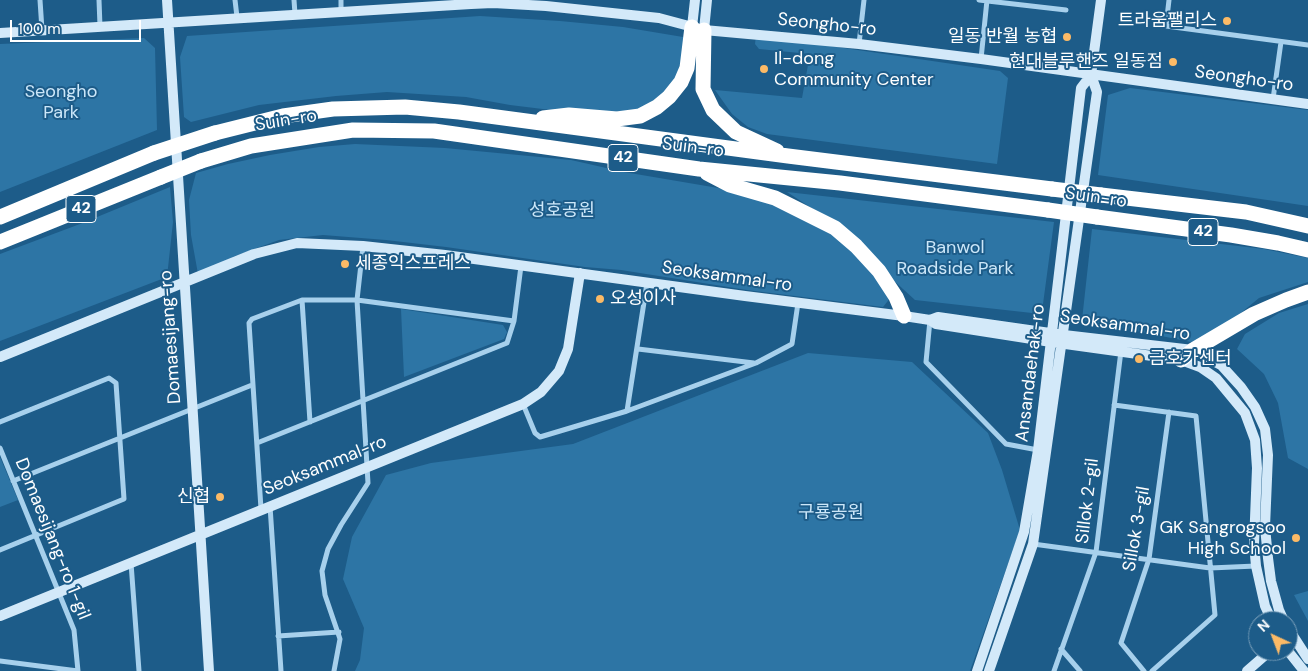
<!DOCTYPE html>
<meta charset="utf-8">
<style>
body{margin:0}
#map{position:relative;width:1308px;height:671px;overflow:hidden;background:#1d5c89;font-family:"DM Sans",sans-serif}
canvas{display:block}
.north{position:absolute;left:1248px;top:611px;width:50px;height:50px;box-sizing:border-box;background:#1d5c89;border:1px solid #779db8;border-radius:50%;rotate:317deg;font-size:14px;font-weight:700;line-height:20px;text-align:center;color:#fff}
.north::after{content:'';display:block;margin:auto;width:18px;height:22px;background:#fcba66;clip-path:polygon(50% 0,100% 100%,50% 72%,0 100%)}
.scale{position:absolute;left:10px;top:20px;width:131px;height:22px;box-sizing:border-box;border:2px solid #fff;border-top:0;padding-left:6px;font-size:15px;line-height:18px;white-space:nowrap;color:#fff;-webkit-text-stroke:4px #1d5c89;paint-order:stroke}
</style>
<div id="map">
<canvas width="1308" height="671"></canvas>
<div class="north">N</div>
<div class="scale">100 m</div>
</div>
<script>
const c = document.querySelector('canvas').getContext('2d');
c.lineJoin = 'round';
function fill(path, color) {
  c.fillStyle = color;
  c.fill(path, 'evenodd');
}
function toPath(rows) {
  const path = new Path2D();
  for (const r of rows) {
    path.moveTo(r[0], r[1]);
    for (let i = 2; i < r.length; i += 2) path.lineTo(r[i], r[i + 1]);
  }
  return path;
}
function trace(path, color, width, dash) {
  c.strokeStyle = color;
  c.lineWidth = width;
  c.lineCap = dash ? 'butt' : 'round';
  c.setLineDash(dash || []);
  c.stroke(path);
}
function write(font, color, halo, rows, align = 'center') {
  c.font = font + ' "DM Sans","Noto Sans KR",sans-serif';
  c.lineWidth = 4;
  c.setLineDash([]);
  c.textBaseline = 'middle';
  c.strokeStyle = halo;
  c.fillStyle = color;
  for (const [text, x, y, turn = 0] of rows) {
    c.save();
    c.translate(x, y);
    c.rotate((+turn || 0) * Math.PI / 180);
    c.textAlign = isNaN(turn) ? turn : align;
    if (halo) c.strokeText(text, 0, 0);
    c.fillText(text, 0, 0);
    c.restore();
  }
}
fill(toPath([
 [480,16,560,21,623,27,683,37,690,40,678,80,640,113,567,112,510,105,466,97,387,92,336,96,259,105,191,122,184,117,180,57,187,36],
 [756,35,1000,71,1008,78,997,164,767,134,748,127,732,114,715,90,802,98,810,54,759,49,755,44],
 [144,38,155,48,157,130,0,192,0,44],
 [1130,88,1308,110,1308,206,1098,175,1108,95],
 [355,144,445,148,571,160,624,172,730,190,808,217,855,249,891,297,883,307,747,290,621,270,585,267,446,247,386,240,323,235,279,240,235,256,198,274,191,235,189,200,196,173,228,164,270,155,319,147],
 [170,187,173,222,167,277,0,341,0,254,80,224],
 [787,192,1054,222,1043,304,1032,313,915,300,891,278,851,234],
 [1092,229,1264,249,1308,258,1308,282,1259,298,1213,336,1191,342,1082,320],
 [1308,304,1308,469,1288,458,1278,403,1264,374,1237,349,1245,334,1279,313],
 [401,309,503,325,507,332,504,339,404,377],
 [808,353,912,362,988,433,1002,470,1020,530,970,671,355,671,360,660,364,628,343,579,352,537,386,475,431,463,573,444],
 [0,457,18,500,0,507],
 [1308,591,1308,621,1294,595]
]), '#2d75a5');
trace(toPath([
 [40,0,42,30],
 [99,0,100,26],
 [235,0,237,17],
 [294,0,295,14],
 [341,0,341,12],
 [979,0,1066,10],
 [1169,0,1166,26,1308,45],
 [859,44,864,0],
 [981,59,987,0],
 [1273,99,1281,42],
 [302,300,310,422],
 [930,320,926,362,1006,444,1038,450],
 [638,349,754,363],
 [523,404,535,433,540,437,627,411,756,363,792,344,798,303],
 [1114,405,1196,416,1215,615,1152,671],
 [627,411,647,283],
 [0,422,109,378,116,383,124,499,0,550],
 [257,443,507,343,514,321,521,266],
 [0,448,74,630,78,671],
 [13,481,252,385],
 [270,506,281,671],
 [261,509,249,323,252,319,302,300,357,300,514,321],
 [1033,544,1210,568,1256,566],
 [131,563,139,671],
 [278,636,339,632],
 [1061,649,1080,671],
 [0,661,78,671],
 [334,671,340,639,325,595,322,571,328,549,341,525,368,483,357,300,363,246],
 [1054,671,1096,552,1121,351],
 [1144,671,1121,643,1149,559,1169,412]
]), '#a7d0ec', 5);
trace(toPath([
 [167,0,209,671],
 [692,27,695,0],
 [704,30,707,0],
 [0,33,471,4,493,3,546,6,659,18,704,30,859,44,981,59,1308,104],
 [930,320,938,317,1064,335,1193,350,1221,365,1241,387,1255,407,1265,429,1268,455,1265,527,1268,558,1271,581,1279,610,1284,621],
 [0,357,254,254,297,243,363,246,445,255,745,296,904,316,930,320,936,324,1051,342,1181,360,1200,367,1216,378,1245,413,1255,440,1257,468,1254,544,1256,566,1265,606,1272,621],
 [0,616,523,404,541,392,559,371,568,349,580,273],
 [1288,628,1308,659],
 [1288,651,1304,671],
 [977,671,1024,532,1038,450,1081,88,1091,75],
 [989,671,1033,544,1097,92,1091,75,1101,0],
 [1247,671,1270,651]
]), '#d3e9f9', 10);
trace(toPath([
 [704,30,703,89,713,110,736,132,777,151],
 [543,118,569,115,617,119,640,116,657,107,669,97,681,82,687,68,692,27],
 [215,133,283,116,333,109,405,107,459,112,788,156,1052,189],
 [201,161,251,146,353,130,434,131,699,169,840,183,1048,210],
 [707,173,730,185,775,198,835,228,856,246,879,271,896,297,904,316],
 [1101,195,1246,212,1308,226],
 [0,217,154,153],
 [1097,217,1231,235,1278,243,1308,250],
 [0,242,161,177],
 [1181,360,1193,350,1254,314,1286,300,1308,292]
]), '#fff', 15);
trace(toPath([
 [154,153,215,133],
 [161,177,201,161],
 [1052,189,1101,195],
 [1048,210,1097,217]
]), '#fff', 15);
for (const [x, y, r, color] of [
 [1227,21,5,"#fcba66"],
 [1067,37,5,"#fcba66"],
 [1173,62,5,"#fcba66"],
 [764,69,5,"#fcba66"],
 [345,264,5,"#fcba66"],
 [600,299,5,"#fcba66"],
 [1139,359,5,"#fcba66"],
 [220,497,5,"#fcba66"],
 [1296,538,5,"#fcba66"]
]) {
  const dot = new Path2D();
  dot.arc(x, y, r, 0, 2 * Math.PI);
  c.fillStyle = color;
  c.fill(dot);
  trace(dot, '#1d5c89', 2);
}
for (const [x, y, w] of [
 [623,158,30],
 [81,209,30],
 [1203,232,30]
]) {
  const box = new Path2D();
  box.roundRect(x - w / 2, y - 13.5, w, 27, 4);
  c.fillStyle = '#1d5c89';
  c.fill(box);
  trace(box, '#fff', 1);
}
write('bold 16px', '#fff', null, [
 ["42",623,158],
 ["42",81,209],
 ["42",1203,232]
]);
write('18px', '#fff', '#1d5c89', [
 ["트라움팰리스",1217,21],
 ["일동 반월 농협",1057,37],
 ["Il-dong",774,59,"left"],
 ["Community Center",774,80,"left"],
 ["현대블루핸즈 일동점",1163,62],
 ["세종익스프레스",355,264,"left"],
 ["오성이사",610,299,"left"],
 ["금호카센터",1149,359,"left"],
 ["신협",210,497],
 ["GK Sangrogsoo",1286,528],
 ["High School",1286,549]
], 'right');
write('18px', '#fff', '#1d5c89', [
 ["Seongho-ro",827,25,6],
 ["Seongho-ro",1244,79,8],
 ["Suin-ro",286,121,-9],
 ["Suin-ro",693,148,7],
 ["Suin-ro",1096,198,8],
 ["Seoksammal-ro",727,277,8],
 ["Seoksammal-ro",1125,326,8],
 ["Domaesijang-ro",171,337,-94],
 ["Ansandaehak-ro",1031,373,-83],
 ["Seoksammal-ro",325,466,-22],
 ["Sillok 2-gil",1088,501,-83],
 ["Sillok 3-gil",1137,529,-80],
 ["Domaesijang-ro 1-gil",52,539,68]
]);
write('18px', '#cce7f9', '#1d5c89', [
 ["Seongho",61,92],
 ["Park",61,113],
 ["성호공원",562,211],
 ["Banwol",955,248],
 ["Roadside Park",955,269],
 ["구룡공원",831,513]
]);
</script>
